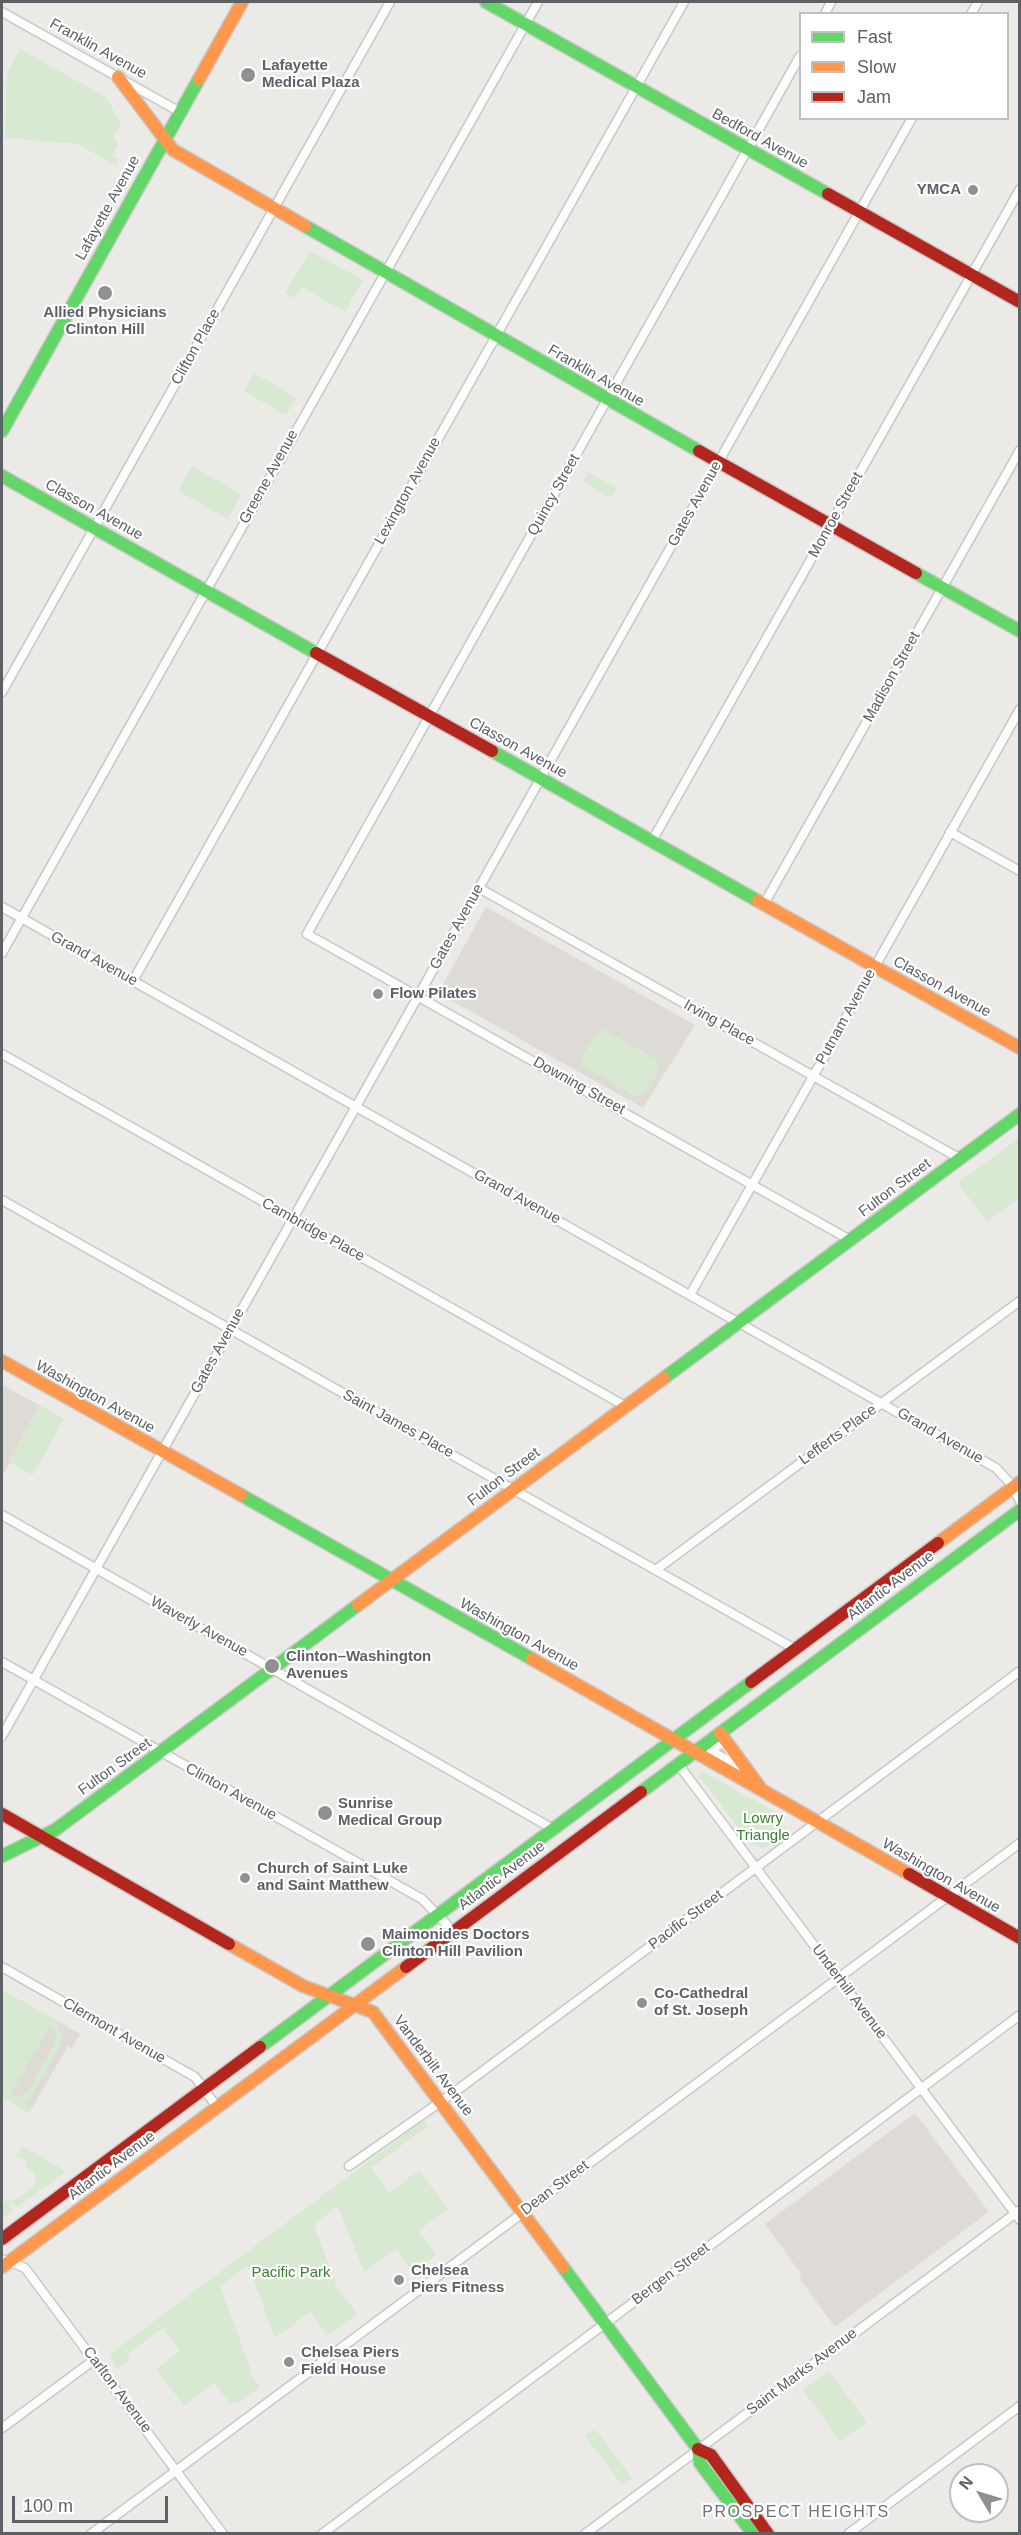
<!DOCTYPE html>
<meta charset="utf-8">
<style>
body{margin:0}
#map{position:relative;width:1021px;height:2535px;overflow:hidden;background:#eceae7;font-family:Helvetica,sans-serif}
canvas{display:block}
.frame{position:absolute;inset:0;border:3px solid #5c6165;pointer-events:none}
.legend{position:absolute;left:799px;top:12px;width:210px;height:108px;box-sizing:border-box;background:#fff;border:2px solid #bec0c1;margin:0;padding:8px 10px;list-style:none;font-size:18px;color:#5c6165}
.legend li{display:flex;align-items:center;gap:12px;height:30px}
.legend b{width:30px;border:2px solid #bec0c1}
.north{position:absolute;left:949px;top:2463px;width:60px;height:60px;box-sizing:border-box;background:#fff;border:2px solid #bec0c1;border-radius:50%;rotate:308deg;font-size:16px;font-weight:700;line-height:24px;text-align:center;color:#5c6165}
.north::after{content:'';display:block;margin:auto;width:21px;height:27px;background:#8e9192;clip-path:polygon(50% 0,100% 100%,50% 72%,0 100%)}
.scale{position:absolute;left:12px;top:2496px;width:156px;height:27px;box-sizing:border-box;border:3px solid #5c6165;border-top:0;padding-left:8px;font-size:18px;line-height:21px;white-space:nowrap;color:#5c6165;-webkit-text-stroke:4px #fff;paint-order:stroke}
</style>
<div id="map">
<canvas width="1021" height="2535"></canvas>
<div class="frame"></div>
<ul class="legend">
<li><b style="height:8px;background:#63d668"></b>Fast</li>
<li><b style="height:8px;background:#ff974d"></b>Slow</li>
<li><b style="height:8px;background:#b3261e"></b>Jam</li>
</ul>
<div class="north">N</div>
<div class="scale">100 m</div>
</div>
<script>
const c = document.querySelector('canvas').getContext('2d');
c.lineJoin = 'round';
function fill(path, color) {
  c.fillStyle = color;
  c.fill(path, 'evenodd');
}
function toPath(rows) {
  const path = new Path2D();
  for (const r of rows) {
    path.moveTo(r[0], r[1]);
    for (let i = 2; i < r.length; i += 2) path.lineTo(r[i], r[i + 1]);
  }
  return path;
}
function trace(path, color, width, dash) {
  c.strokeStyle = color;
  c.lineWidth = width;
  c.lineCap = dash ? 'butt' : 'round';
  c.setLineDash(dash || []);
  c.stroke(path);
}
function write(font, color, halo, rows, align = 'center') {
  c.font = font + ' Helvetica,sans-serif';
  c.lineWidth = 4.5;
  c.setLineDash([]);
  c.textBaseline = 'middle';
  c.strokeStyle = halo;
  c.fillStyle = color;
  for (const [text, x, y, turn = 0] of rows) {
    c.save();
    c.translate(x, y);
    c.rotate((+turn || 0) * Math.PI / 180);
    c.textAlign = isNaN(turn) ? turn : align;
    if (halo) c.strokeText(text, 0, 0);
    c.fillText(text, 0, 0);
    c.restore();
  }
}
fill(toPath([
 [486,907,695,1025,643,1108,438,993],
 [2,1385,41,1406,2,1477],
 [2,1990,80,2034,72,2048,68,2046,29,2113,2,2097],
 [915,2113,989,2212,835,2327,799,2278,802,2275,765,2224]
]), '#dedad6');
fill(toPath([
 [20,49,106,97,121,124,114,137,118,145,112,156,118,159,116,166,78,144,5,138,7,74],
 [310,251,363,280,345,312,302,287,294,298,285,293],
 [254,373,297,398,286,415,244,391],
 [192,466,241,494,228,519,178,491],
 [588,472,617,488,611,498,583,482],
 [605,1030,656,1059,659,1070,645,1094,635,1096,583,1066,582,1056,598,1031],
 [1019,1138,1019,1198,987,1222,958,1183],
 [39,1405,64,1419,33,1475,8,1461],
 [704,1772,778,1814,783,1826,779,1840,763,1848,750,1843,702,1780,696,1778],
 [2,1990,54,2019,62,2033,62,2042,27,2105,32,2108,29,2113,2,2097],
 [50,2025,56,2034,55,2043,28,2091,20,2096,11,2095],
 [424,2120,428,2126,371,2168,389,2193,419,2170,448,2209,418,2231,436,2255,413,2273,396,2249,364,2272,338,2206,314,2224,336,2285,357,2314,328,2336,310,2312,275,2338,248,2266,220,2286,251,2370,249,2372,260,2387,237,2403,230,2404,214,2383,184,2406,156,2369,180,2351,163,2328,127,2354,130,2359,117,2369,110,2354],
 [22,2146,66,2171,18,2207,11,2203,9,2208,13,2210,2,2219,2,2202,17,2199,33,2187,36,2180,35,2173,26,2167,26,2160,16,2156],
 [829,2371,867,2422,840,2441,803,2390],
 [595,2429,632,2478,622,2485,585,2436]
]), '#d7e9d1');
const street = toPath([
 [2,12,180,112],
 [825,14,831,2],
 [971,14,978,2],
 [800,56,307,934,850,1240],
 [2,692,390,2],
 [950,832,1020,871],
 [652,841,1020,189],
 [479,888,959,1158],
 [764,904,1020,450],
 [2,907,996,1468,1010,1483,1020,1501],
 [2,953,538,2],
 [133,981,684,2],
 [2,1054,625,1406],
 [2,1200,795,1649],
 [690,1295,1020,709],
 [2,1515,553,1829],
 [657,1569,1020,1301],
 [2,1662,422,1899,453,1931],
 [2,1736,912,118],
 [723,1742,740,1765,740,1767,711,1751,723,1742],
 [678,1764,1020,2220],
 [2,1967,195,2077,217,2107],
 [349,2166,456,2091,1020,1671],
 [2,2259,25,2268,223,2534],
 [2,2428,94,2360],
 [91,2534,1020,1843],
 [322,2534,1020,2015],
 [585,2534,1020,2210],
 [848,2534,1020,2406]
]);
const fast = toPath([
 [486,2,828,194],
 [305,226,699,451],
 [2,431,199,79],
 [2,476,316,653],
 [916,573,1020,631],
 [492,751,758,901],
 [664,1378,1020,1114],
 [241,1495,532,1659],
 [641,1792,1020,1510],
 [2,1856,55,1830,358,1605],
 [260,2047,751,1682],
 [563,2267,698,2449,700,2463,753,2534]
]);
const slow = toPath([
 [118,77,173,150,305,226],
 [199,79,242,2],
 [758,901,1020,1048],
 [2,1361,241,1495],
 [938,1543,1020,1482],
 [358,1605,664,1378],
 [532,1659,909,1874],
 [720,1733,761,1789],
 [229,1944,303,1986,373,2012,563,2267],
 [2,2267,406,1967]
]);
const jam = toPath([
 [828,194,1020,302],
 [699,451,916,573],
 [316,653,492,751],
 [751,1682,938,1543],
 [2,1814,229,1944],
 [909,1874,1020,1938],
 [406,1967,641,1792],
 [2,2239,260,2047],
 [698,2449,711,2455,768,2534]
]);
trace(street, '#c7c7c8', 11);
trace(fast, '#c8c9c9', 15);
trace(slow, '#c8c9c9', 15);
trace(jam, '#c8c9c9', 15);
trace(street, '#fcfcfb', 8);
trace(fast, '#63d668', 12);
trace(slow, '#ff974d', 12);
trace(jam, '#b3261e', 12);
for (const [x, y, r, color] of [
 [248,75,8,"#8e9192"],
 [973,190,6,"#8e9192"],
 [105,293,8,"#8e9192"],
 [378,994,6,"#8e9192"],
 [272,1666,8,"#8e9192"],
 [325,1813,8,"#8e9192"],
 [245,1878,6,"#8e9192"],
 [368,1944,8,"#8e9192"],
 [642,2003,6,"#8e9192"],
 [399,2280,6,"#8e9192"],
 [289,2362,6,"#8e9192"]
]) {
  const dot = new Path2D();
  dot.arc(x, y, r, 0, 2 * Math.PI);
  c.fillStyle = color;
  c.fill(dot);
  trace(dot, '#fff', 2);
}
write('15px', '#5c6165', '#fff', [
 ["Franklin Avenue",98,49,29],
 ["Bedford Avenue",760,139,29],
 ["Lafayette Avenue",108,208,-61],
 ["Clifton Place",196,347,-61],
 ["Franklin Avenue",596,376,30],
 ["Greene Avenue",269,477,-61],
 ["Lexington Avenue",408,491,-61],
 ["Quincy Street",554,495,-61],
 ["Gates Avenue",695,504,-61],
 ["Classon Avenue",94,510,29],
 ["Monroe Street",836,515,-61],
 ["Madison Street",892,677,-61],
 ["Classon Avenue",518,748,29],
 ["Gates Avenue",457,927,-61],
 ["Grand Avenue",94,959,29],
 ["Classon Avenue",942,987,29],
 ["Putnam Avenue",846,1017,-61],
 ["Irving Place",719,1023,29],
 ["Downing Street",579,1086,29],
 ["Fulton Street",895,1188,-37],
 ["Grand Avenue",517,1197,29],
 ["Cambridge Place",313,1230,29],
 ["Gates Avenue",218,1351,-61],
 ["Washington Avenue",95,1397,29],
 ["Saint James Place",398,1424,29],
 ["Lefferts Place",838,1435,-36],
 ["Grand Avenue",940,1436,30],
 ["Fulton Street",504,1477,-37],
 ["Atlantic Avenue",891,1586,-37],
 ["Waverly Avenue",199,1627,29],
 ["Washington Avenue",519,1635,29],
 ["Fulton Street",115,1767,-36],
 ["Clinton Avenue",231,1792,29],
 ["Atlantic Avenue",502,1876,-37],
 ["Washington Avenue",941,1876,30],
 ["Pacific Street",686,1920,-37],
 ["Underhill Avenue",849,1992,53],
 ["Clermont Avenue",114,2031,30],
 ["Vanderbilt Avenue",433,2066,53],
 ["Atlantic Avenue",112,2166,-37],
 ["Dean Street",555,2188,-37],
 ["Bergen Street",671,2274,-37],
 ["Saint Marks Avenue",802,2372,-37],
 ["Carlton Avenue",117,2390,53]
]);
write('bold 15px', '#5c6165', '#fff', [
 ["Lafayette",262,66],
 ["Medical Plaza",262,83],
 ["YMCA",961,190,"right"],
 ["Allied Physicians",105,313,"center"],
 ["Clinton Hill",105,330,"center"],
 ["Flow Pilates",390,994],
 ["Clinton–Washington",286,1657],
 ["Avenues",286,1674],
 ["Sunrise",338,1804],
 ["Medical Group",338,1821],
 ["Church of Saint Luke",257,1869],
 ["and Saint Matthew",257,1886],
 ["Maimonides Doctors",382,1935],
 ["Clinton Hill Pavilion",382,1952],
 ["Co-Cathedral",654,1994],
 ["of St. Joseph",654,2011],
 ["Chelsea",411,2271],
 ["Piers Fitness",411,2288],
 ["Chelsea Piers",301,2353],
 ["Field House",301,2370]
], 'left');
write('15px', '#39822f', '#fff', [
 ["Lowry",763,1819],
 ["Triangle",763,1836],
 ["Pacific Park",291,2273]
]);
c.letterSpacing = '1.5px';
write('16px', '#6d7477', '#fff', [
 ["PROSPECT HEIGHTS",796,2513]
]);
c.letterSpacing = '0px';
</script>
